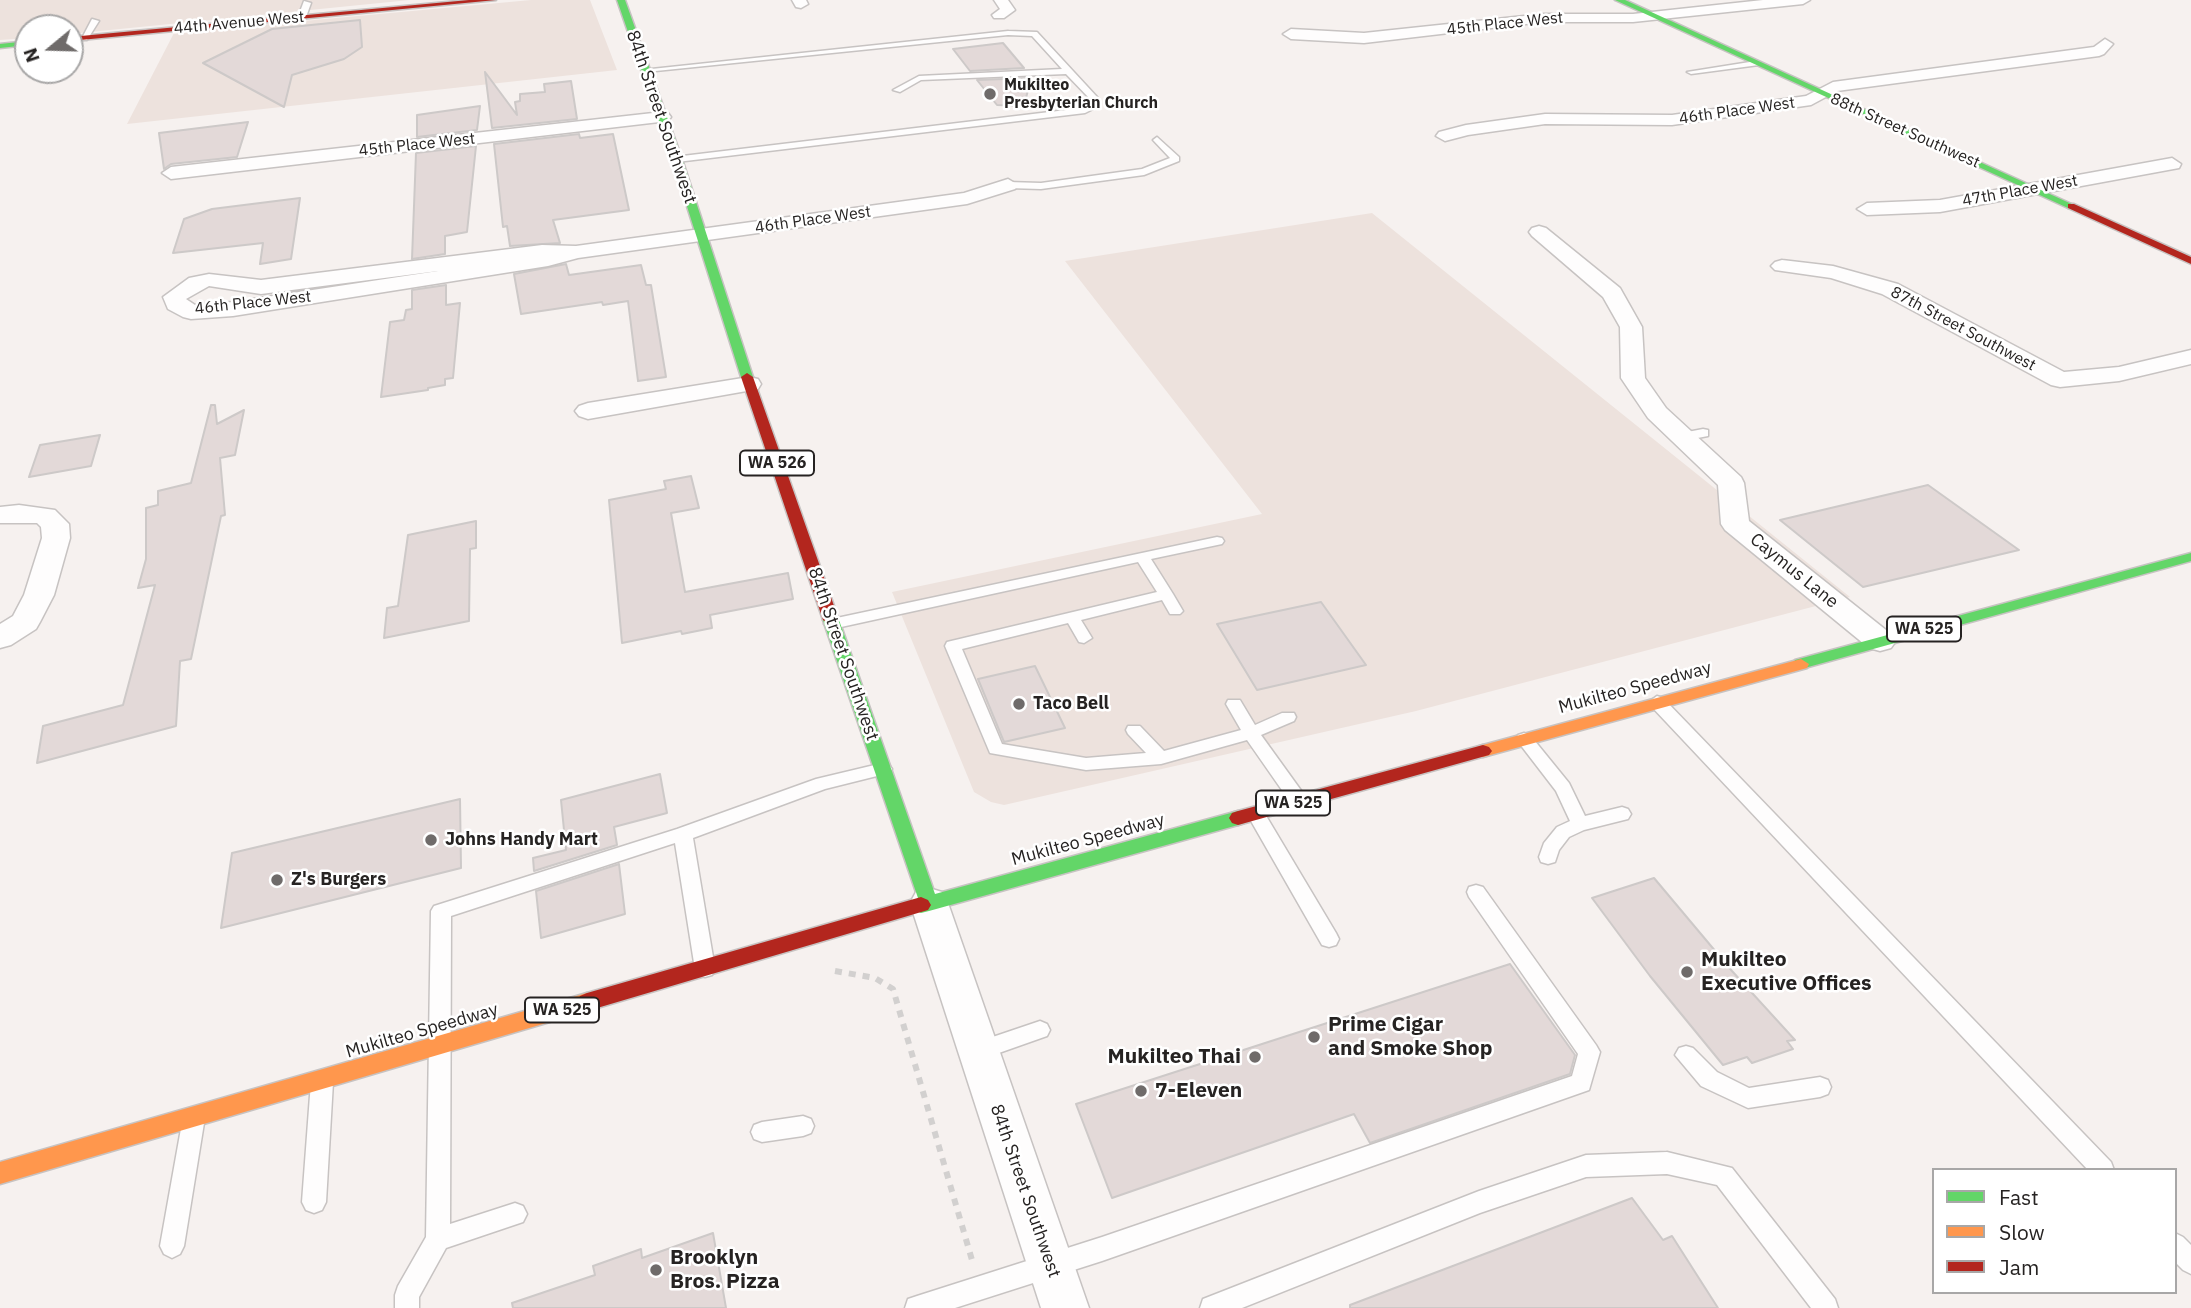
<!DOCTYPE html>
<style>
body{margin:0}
#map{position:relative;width:2191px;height:1308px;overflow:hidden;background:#f6f1ef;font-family:"IBM Plex Sans",sans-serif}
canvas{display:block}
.legend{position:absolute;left:1932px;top:1168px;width:245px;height:126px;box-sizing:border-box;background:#fff;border:2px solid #a8a7a7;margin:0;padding:9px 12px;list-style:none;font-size:21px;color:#262322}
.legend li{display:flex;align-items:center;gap:14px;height:35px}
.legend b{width:35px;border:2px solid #a8a7a7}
.north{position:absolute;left:14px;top:14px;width:70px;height:70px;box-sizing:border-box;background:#fff;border:2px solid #a8a7a7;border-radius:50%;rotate:251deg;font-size:19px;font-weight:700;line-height:28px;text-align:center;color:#262322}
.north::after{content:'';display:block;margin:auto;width:24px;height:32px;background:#6f6b6a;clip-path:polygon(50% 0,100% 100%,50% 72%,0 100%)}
</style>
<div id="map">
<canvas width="2191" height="1308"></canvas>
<ul class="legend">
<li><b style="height:9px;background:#63d668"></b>Fast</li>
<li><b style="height:9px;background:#ff974d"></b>Slow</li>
<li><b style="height:9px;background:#b3261e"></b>Jam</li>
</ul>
<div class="north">N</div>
</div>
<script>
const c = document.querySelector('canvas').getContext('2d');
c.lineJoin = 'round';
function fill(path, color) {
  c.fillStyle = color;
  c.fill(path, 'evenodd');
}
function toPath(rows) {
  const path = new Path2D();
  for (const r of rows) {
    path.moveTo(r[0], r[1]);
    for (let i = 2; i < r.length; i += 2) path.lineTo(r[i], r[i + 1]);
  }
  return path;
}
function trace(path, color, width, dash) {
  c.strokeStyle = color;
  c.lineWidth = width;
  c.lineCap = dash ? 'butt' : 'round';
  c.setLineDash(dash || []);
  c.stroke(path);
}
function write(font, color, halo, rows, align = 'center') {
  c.font = font + ' "IBM Plex Sans",sans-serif';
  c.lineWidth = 5;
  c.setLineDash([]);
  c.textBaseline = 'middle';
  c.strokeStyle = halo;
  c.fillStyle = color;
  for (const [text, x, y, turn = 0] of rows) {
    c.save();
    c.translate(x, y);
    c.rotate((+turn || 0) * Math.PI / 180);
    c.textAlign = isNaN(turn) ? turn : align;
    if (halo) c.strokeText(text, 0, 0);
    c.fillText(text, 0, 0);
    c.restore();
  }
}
fill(toPath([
 [0,0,410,0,70,34,70,28,28,28,28,38,0,40],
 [531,0,590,0,617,70,127,124,174,33],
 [1372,213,1850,597,1416,711,1004,805,991,802,974,792,892,592,1262,514,1065,261]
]), '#ede2dd');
const building = toPath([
 [360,20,362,47,344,59,292,75,284,107,203,63,272,29,360,20],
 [1003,43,1024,68,970,71,953,49,1003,43],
 [485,72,517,115,515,102,520,101,520,94,545,92,544,84,571,81,577,119,492,128,485,72],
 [1031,78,1024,106,997,105,977,80,1031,78],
 [480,106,477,130,417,137,417,115,480,106],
 [248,122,237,157,171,164,164,169,159,133,248,122],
 [579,134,580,138,613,134,629,210,553,220,560,243,510,246,507,226,503,227,494,144,579,134],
 [476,146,467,232,445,236,445,254,412,259,416,153,476,146],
 [300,198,291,259,260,264,263,243,173,253,184,219,212,209,300,198],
 [566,264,569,275,641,265,646,285,651,285,666,377,638,381,628,301,603,305,602,302,521,314,514,274,566,264],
 [446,285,446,305,460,303,453,378,445,379,445,385,428,388,428,390,381,397,390,322,404,320,406,310,412,309,412,290,446,285],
 [211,405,215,405,217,424,244,410,235,455,220,458,225,515,221,516,191,659,180,661,176,726,37,763,43,726,123,705,155,585,138,588,146,559,146,508,158,505,158,491,191,483,211,405],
 [100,435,91,466,29,477,40,445,100,435],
 [691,476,699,508,671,513,685,592,788,573,793,599,710,615,712,628,682,634,681,631,622,643,609,500,666,489,664,481,691,476],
 [1928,485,2019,550,1863,587,1780,520,1928,485],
 [476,521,476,548,470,549,469,621,384,638,387,608,398,606,408,535,476,521],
 [1321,602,1366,665,1257,690,1217,624,1321,602],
 [1035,666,1065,728,1004,742,978,679,1035,666],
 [660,774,667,813,614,827,617,845,534,871,533,858,566,850,561,800,660,774],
 [460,799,461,868,221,928,232,853,460,799],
 [619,864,625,914,541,938,536,891,619,864],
 [1654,878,1732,971,1795,1040,1787,1041,1793,1049,1752,1063,1747,1057,1723,1065,1650,976,1592,898,1654,878],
 [1510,964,1575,1055,1570,1074,1370,1143,1354,1114,1112,1198,1076,1104,1510,964],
 [1632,1198,1663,1240,1672,1236,1718,1308,1350,1308,1350,1305,1632,1198],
 [713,1233,726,1308,513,1308,512,1303,595,1275,593,1266,641,1249,642,1258,713,1233]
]);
fill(building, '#e3d9d8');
trace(building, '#cdc9c8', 2);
const lane = toPath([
 [304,1,311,3,306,17,302,19,298,17,304,1],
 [92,19,99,21,87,40,81,40,92,19],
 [1008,31,1037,32,1098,98,1097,107,1085,113,677,162,674,161,674,157,1083,108,1090,104,1091,100,1066,74,921,80,900,92,893,90,919,76,1062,69,1032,36,1008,35,646,72,642,70,1008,31],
 [1756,61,1759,65,1691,74,1687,72,1756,61],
 [1157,137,1179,157,1179,161,1144,175,1041,189,1008,188,1003,185,1008,182,1041,183,1142,169,1170,158,1153,140,1157,137],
 [1703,429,1708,430,1708,436,1682,441,1676,437,1677,434,1703,429],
 [1217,537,1222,538,1224,541,1222,544,1151,559,1173,594,1183,611,1180,614,1170,614,1162,600,1081,620,1092,638,1084,643,1079,642,1068,623,962,649,1002,744,1086,758,1146,753,1128,734,1126,730,1128,726,1140,726,1164,751,1241,730,1226,704,1228,700,1240,700,1255,725,1282,713,1294,713,1296,717,1294,721,1261,735,1305,796,1308,801,1305,806,1293,806,1247,740,1161,764,1086,770,990,753,945,646,947,642,1157,592,1138,562,832,629,824,624,832,619,1217,537],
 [1657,696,1663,698,2111,1162,2114,1170,2088,1170,1651,706,1649,702,1657,696],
 [1524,733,1530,735,1569,783,1585,816,1622,807,1628,809,1631,814,1628,819,1584,830,1569,837,1559,850,1555,862,1548,864,1541,862,1539,857,1544,843,1557,827,1570,821,1556,791,1516,739,1518,735,1524,733],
 [883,763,889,765,892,769,889,773,825,789,693,838,715,969,712,975,705,977,698,975,695,969,675,843,451,916,450,1224,515,1203,523,1206,527,1214,523,1222,446,1248,419,1297,419,1308,395,1308,395,1295,398,1286,426,1237,431,911,434,906,677,829,816,779,883,763],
 [1256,807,1262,809,1336,933,1339,939,1336,945,1329,947,1322,945,1247,814,1250,809,1256,807],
 [1476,885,1483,887,1596,1045,1600,1052,1589,1090,1102,1261,955,1308,905,1308,908,1299,917,1296,1102,1237,1572,1076,1578,1054,1469,897,1467,892,1469,887,1476,885],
 [1040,1021,1047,1024,1050,1030,1047,1036,979,1060,972,1058,968,1051,972,1044,1040,1021],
 [1686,1046,1693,1048,1717,1072,1749,1088,1820,1077,1828,1080,1831,1087,1828,1094,1820,1097,1748,1108,1701,1086,1675,1055,1679,1048,1686,1046],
 [322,1072,330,1075,333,1082,326,1202,322,1210,314,1213,306,1210,302,1202,311,1082,314,1075,322,1072],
 [193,1113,201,1116,204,1123,184,1246,180,1254,172,1258,164,1254,160,1246,182,1123,185,1116,193,1113],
 [803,1116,811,1119,814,1126,811,1133,803,1136,762,1142,754,1139,751,1132,754,1125,762,1122,803,1116],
 [1667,1152,1732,1168,1835,1299,1838,1308,1811,1308,1717,1185,1667,1174,1586,1177,1480,1213,1242,1308,1200,1308,1203,1299,1479,1191,1586,1155,1667,1152],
 [2175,1233,2183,1237,2191,1245,2191,1274,2183,1270,2175,1262,2175,1233]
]);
const street = toPath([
 [792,0,806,0,808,4,801,8,796,7,792,0],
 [994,0,1008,0,1015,10,1004,18,994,18,992,15,1000,9,994,0],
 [1763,0,1810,0,1803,4,1633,22,1543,22,1364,43,1291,39,1283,34,1291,29,1364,33,1543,14,1633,14,1763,0],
 [2105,39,2113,44,2104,54,2099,56,1837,91,1811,105,1672,125,1545,124,1468,135,1445,141,1436,136,1439,132,1466,125,1545,114,1672,115,1806,96,1833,82,2094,47,2105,39],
 [662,112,668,113,671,117,668,121,171,179,162,173,171,167,662,112],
 [2172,158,2181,164,2179,168,1940,212,1867,215,1857,209,1867,203,1940,200,2172,158],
 [1008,179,1018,185,1015,189,967,204,578,258,548,266,233,316,191,319,183,317,168,309,163,297,189,278,209,274,261,280,542,245,576,246,964,193,1008,179],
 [438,271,233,302,195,305,186,299,209,286,261,294,438,271],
 [1539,226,1546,228,1620,288,1642,327,1645,378,1666,408,1741,477,1744,483,1749,521,1891,634,1896,641,1891,648,1880,651,1869,648,1725,530,1721,524,1718,485,1648,418,1621,378,1620,327,1603,297,1532,236,1529,232,1532,228,1539,226],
 [1782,260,1833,266,1898,284,2064,372,2119,367,2191,350,2191,364,2119,381,2060,387,2051,385,1882,294,1831,278,1775,270,1771,266,1775,262,1782,260],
 [749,377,758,379,761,384,758,389,588,419,579,416,575,411,579,406,588,403,749,377],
 [19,505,55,510,69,524,70,538,54,595,40,622,36,629,11,645,0,648,0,624,13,616,24,595,42,538,41,527,37,523,0,523,0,507,19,505],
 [929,888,942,892,948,903,1089,1308,1041,1308,910,903,916,892,929,888]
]);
const fast = toPath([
 [617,0,625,0,682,159,753,377,751,380,747,381,741,377,672,159,617,0],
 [1615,0,1625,0,2076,206,2068,208,1615,0],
 [28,41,28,45,0,48,0,44,28,41],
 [2191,553,2191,561,1801,669,1793,664,1795,660,2191,553],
 [831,615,839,620,935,894,1238,811,1244,813,1247,818,1244,823,1238,825,929,911,921,913,914,910,911,905,918,898,823,620,831,615]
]);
const slow = toPath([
 [1801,659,1809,664,1807,668,1483,757,1477,755,1474,751,1477,747,1483,745,1801,659],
 [587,993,594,996,597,1002,594,1008,587,1011,0,1184,0,1162,587,993]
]);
const jam = toPath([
 [469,0,496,0,70,41,70,37,469,0],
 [2068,204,2074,204,2191,257,2191,264,2068,208,2068,204],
 [747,373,753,377,839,620,836,623,831,625,823,620,741,377,747,373],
 [1483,745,1489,747,1492,751,1489,755,1238,825,1232,823,1229,818,1232,813,1238,811,1483,745],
 [921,897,928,900,931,905,928,910,587,1011,580,1008,577,1002,580,996,587,993,921,897]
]);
trace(lane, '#c7c3c2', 3);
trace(street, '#c7c3c2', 3);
trace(fast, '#c7c3c2', 3);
trace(slow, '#c7c3c2', 3);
trace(jam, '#c7c3c2', 3);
trace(toPath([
 [835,971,875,978,893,989,972,1260]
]), '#d2d0cf', 6, [7, 7]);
fill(lane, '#fefdfd');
fill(street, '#fefdfd');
fill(fast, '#63d668');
fill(slow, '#ff974d');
fill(jam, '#b3261e');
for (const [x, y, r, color] of [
 [990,94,7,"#6f6b6a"],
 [1019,704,7,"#6f6b6a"],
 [431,840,7,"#6f6b6a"],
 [277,880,7,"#6f6b6a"],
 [1687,972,7,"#6f6b6a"],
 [1314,1037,7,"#6f6b6a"],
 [1255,1057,7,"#6f6b6a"],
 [1141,1091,7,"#6f6b6a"],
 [656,1270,7,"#6f6b6a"]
]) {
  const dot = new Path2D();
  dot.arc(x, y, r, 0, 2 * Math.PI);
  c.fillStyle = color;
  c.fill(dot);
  trace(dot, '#fff', 2.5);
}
write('16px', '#262322', '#fff', [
 ["44th Avenue West",239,23,-5],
 ["45th Place West",1505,24,-6],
 ["46th Place West",1737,111,-8],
 ["88th Street Southwest",1905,131,24],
 ["45th Place West",417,145,-6],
 ["47th Place West",2020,191,-10],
 ["46th Place West",813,220,-8],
 ["46th Place West",253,303,-6],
 ["87th Street Southwest",1963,329,28]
]);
write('bold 16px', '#262322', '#fff', [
 ["Mukilteo",1004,85],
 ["Presbyterian Church",1004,103]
], 'left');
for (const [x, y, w] of [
 [777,463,74],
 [1924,629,74],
 [1293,803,74],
 [562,1010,74]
]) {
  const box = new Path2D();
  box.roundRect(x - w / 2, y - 12.5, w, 25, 5);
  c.fillStyle = '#fff';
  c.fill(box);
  trace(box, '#262322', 2);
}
write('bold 16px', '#262322', null, [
 ["WA 526",777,463],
 ["WA 525",1924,629],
 ["WA 525",1293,803],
 ["WA 525",562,1010]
]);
write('18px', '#262322', '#fff', [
 ["84th Street Southwest",661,117,71],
 ["Caymus Lane",1794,571,39],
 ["84th Street Southwest",843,654,71],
 ["Mukilteo Speedway",1635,688,-15],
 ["Mukilteo Speedway",1088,840,-15],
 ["Mukilteo Speedway",422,1031,-16],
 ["84th Street Southwest",1025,1191,71]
]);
write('bold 18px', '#262322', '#fff', [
 ["Taco Bell",1033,704],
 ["Johns Handy Mart",445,840],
 ["Z's Burgers",291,880]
], 'left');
write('bold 21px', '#262322', '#fff', [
 ["Mukilteo",1701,960],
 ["Executive Offices",1701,984],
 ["Prime Cigar",1328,1025],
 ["and Smoke Shop",1328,1049],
 ["Mukilteo Thai",1241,1057,"right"],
 ["7-Eleven",1155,1091],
 ["Brooklyn",670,1258],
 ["Bros. Pizza",670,1282]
], 'left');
</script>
